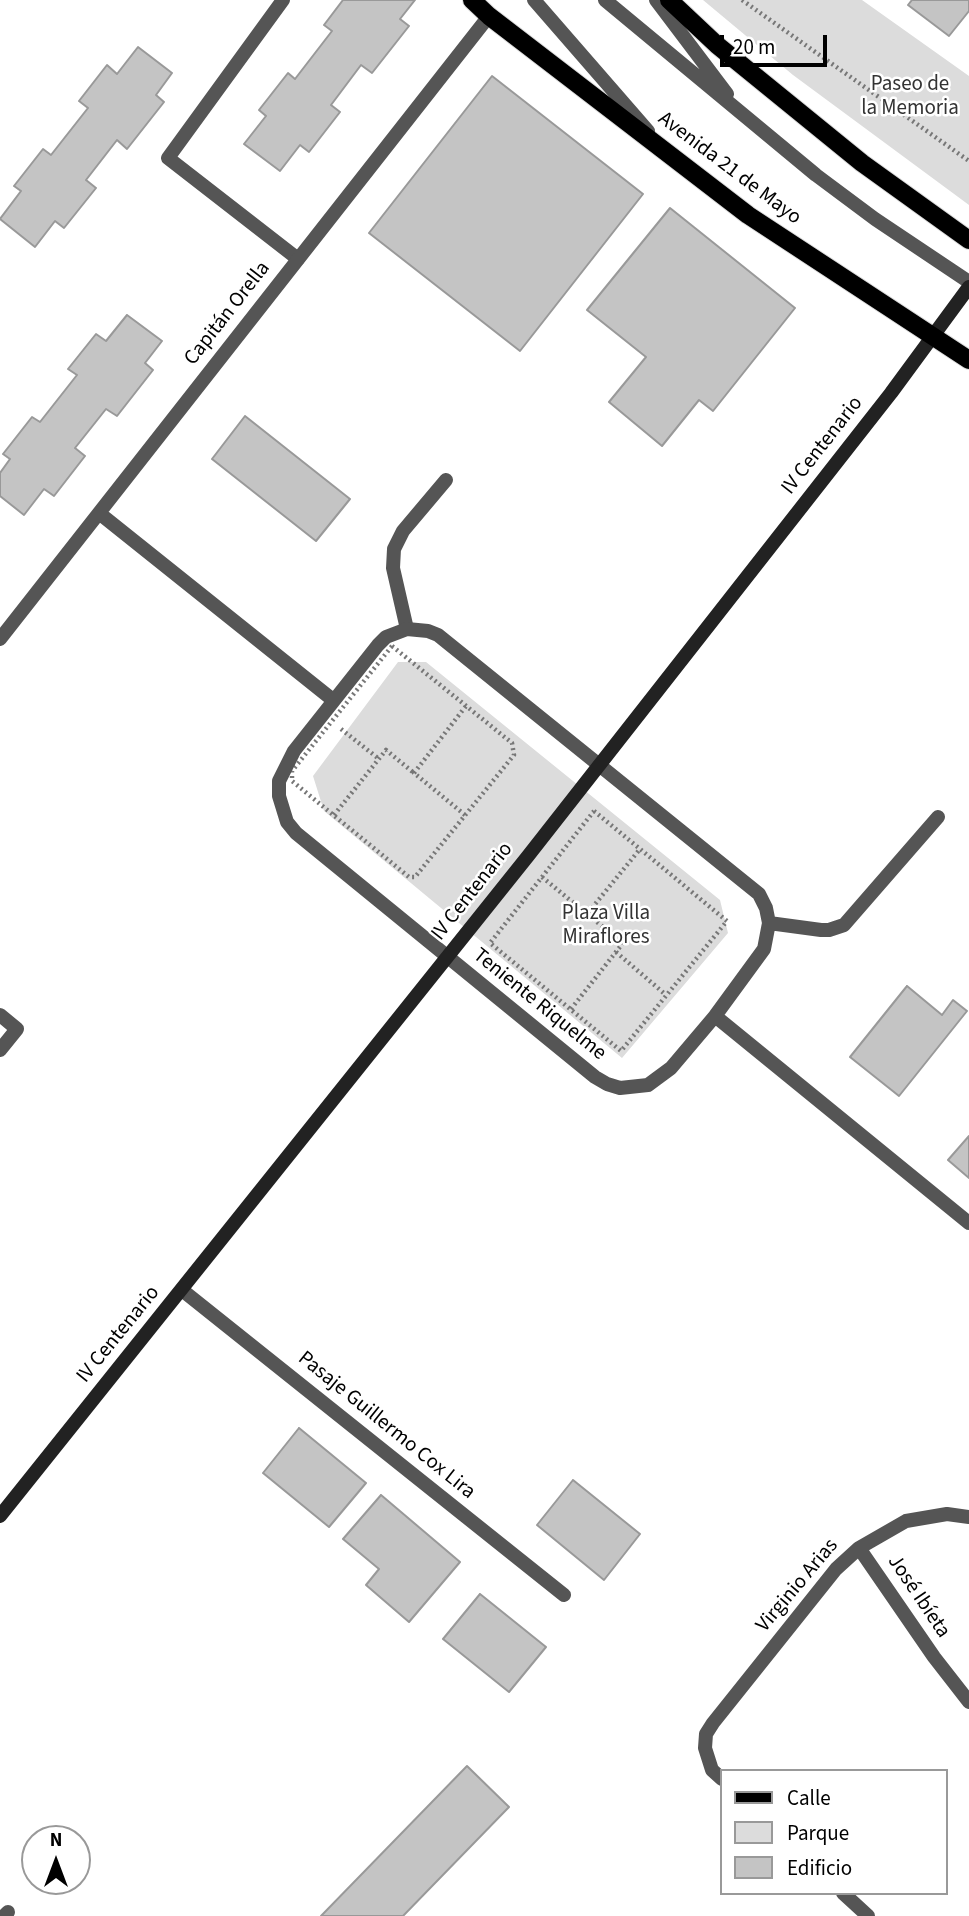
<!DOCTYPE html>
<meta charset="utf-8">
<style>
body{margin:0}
#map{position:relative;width:969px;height:1916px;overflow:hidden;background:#fff;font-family:"Source Sans 3",sans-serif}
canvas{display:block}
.legend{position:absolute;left:720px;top:1769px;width:228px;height:126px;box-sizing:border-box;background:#fff;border:2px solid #999;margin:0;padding:9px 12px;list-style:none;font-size:21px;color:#000}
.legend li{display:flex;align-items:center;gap:14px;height:35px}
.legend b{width:35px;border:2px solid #999}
.north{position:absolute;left:21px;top:1825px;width:70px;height:70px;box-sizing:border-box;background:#fff;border:2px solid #999;border-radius:50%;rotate:0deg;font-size:19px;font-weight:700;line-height:28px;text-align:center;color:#000}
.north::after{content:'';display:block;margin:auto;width:24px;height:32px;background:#000;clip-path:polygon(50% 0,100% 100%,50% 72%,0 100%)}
.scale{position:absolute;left:720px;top:35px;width:107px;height:32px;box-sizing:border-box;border:4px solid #000;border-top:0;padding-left:9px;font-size:21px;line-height:24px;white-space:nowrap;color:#000;-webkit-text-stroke:5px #fff;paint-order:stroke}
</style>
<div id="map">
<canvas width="969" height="1916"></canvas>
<ul class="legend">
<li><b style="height:9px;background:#000"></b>Calle</li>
<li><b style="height:19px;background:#dcdcdc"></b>Parque</li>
<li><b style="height:19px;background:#c4c4c4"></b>Edificio</li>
</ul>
<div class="north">N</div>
<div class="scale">20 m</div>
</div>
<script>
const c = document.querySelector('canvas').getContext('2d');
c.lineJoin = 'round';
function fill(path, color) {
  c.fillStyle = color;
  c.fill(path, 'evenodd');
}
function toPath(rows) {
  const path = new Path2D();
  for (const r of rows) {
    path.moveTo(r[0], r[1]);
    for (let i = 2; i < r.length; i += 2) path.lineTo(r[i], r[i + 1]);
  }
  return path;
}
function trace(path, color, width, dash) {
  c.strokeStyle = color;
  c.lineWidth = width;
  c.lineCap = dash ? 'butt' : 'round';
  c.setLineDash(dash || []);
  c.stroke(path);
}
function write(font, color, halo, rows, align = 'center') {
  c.font = font + ' "Source Sans 3",sans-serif';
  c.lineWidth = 5;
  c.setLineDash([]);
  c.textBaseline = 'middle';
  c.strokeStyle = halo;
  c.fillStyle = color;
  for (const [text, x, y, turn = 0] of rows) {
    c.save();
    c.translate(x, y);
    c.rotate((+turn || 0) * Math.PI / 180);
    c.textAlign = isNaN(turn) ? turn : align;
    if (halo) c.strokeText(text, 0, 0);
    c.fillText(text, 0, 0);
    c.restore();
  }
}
fill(toPath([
 [703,0,862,0,969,76,969,205,793,75],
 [398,662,426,662,720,900,728,933,622,1058,324,811,313,776]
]), '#dcdcdc');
const building = toPath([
 [343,0,415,0,400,19,409,26,372,73,361,65,331,105,340,112,309,152,300,145,280,171,244,144,266,116,259,110,288,73,295,79,332,31,324,25,343,0],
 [912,0,969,0,969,11,949,36,908,5,912,0],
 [138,47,172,73,156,95,164,102,127,149,117,140,86,180,96,188,64,228,55,221,35,247,0,219,21,191,14,186,43,149,51,155,88,108,79,101,107,65,117,74,138,47],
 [492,76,643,194,520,351,369,233,492,76],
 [670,208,795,308,713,411,699,400,662,446,609,402,646,357,587,310,670,208],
 [127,315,162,341,145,363,153,370,117,416,106,409,75,448,85,456,54,496,44,489,24,515,0,496,0,473,10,459,3,454,32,417,40,422,77,375,68,369,96,334,106,341,127,315],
 [245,416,350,499,316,541,212,459,245,416],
 [907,986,942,1015,953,1000,967,1011,899,1096,850,1057,907,986],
 [969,1136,969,1178,948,1160,969,1136],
 [299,1428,366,1483,329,1527,263,1473,299,1428],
 [573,1480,640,1534,604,1580,537,1525,573,1480],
 [381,1495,460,1562,409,1622,366,1585,379,1569,343,1539,381,1495],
 [480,1594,546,1647,509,1692,443,1639,480,1594],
 [467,1766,509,1807,403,1916,321,1916,467,1766]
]);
fill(building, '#c4c4c4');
trace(building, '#999', 2);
const primary = toPath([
 [472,0,489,16,748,215,969,360],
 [669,0,717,45,862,163,969,240]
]);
trace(primary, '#dbdbdb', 20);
trace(toPath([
 [742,0,969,161],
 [392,646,512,743,514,755,415,877,409,877,292,781,292,771,392,646],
 [341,729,379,759],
 [594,811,727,921,621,1051,490,943,594,811],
 [334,815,386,750,414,773],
 [465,815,414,773,466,706],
 [542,877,587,914,640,849],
 [616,952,666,995],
 [571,1009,623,943,587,914]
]), '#777', 4.5, [2, 3.5]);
trace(toPath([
 [283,0,168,158,298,259],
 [534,0,648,131],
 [605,0,816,175,875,219,969,282],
 [656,0,727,94],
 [407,629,393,568,394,549,403,531,446,480],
 [0,1015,17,1029,0,1050]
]), '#555', 14);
trace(toPath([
 [99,513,333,700],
 [407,629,428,631,438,635,759,894,766,908,769,923,764,949,715,1016,671,1068,648,1085,620,1088,607,1084,595,1077,296,833,287,822,279,796,279,781,294,751,378,645,386,637,407,629],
 [0,639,489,16],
 [769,923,821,930,829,930,844,925,938,817],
 [715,1016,969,1223],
 [182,1290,564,1595],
 [859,1548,934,1657,969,1702],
 [722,1779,712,1770,705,1748,706,1734,713,1723,836,1569,859,1548,906,1521,947,1514,969,1517],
 [843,1893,868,1916],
 [4,1916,8,1912]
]), '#555', 14);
trace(toPath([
 [0,1516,528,856,891,393,969,287]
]), '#222', 14);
trace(primary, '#000', 18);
write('21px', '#333', '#fff', [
 ["Paseo de",910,85],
 ["la Memoria",910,109],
 ["Plaza Villa",606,914],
 ["Miraflores",606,938]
]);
write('21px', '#000', '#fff', [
 ["Avenida 21 de Mayo",729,169,37],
 ["Capitán Orella",228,314,-52],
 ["IV Centenario",823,446,-52],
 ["IV Centenario",473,892,-52],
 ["Teniente Riquelme",539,1005,39],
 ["IV Centenario",119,1335,-51],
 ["Pasaje Guillermo Cox Lira",386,1426,39],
 ["Virginio Arias",798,1586,-50],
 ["José Ibíeta",918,1597,56]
]);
</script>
